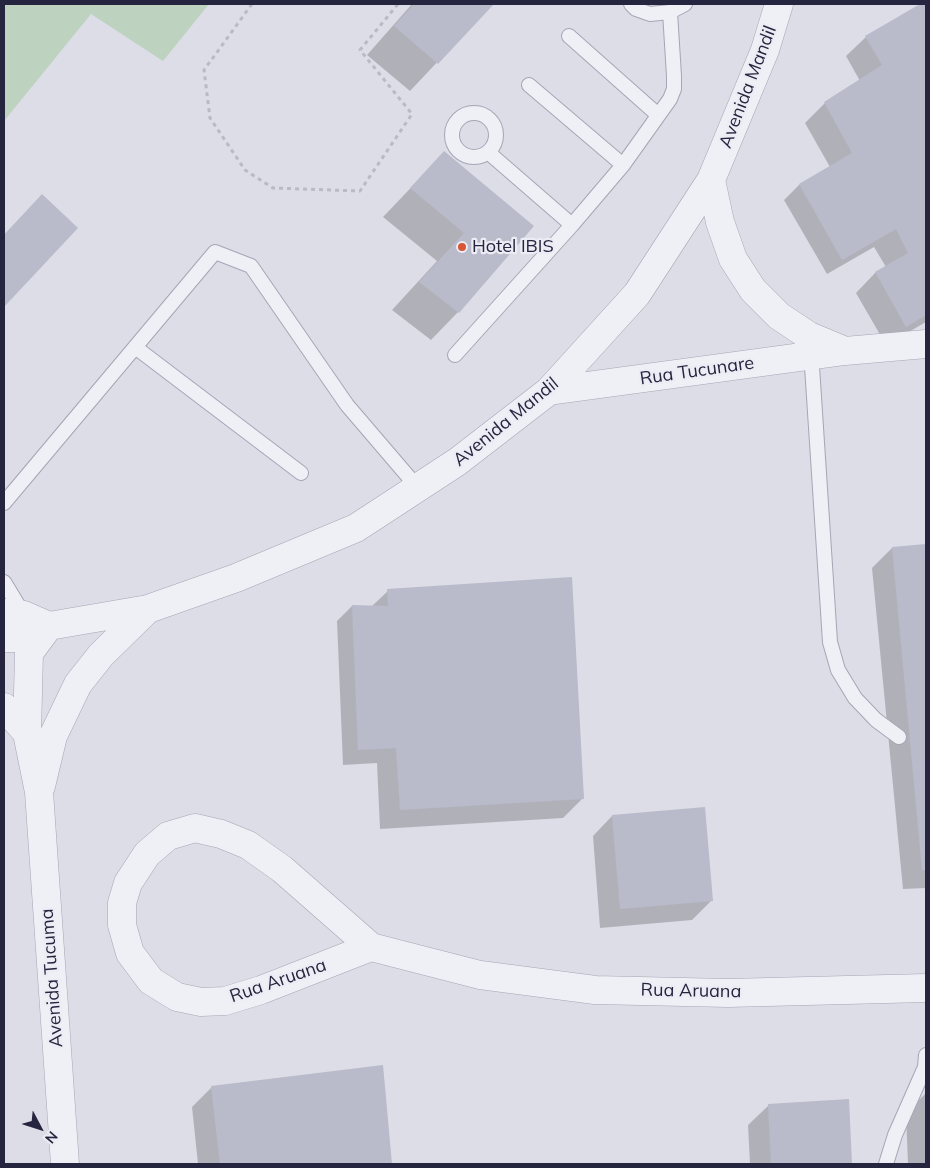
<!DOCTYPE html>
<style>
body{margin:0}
#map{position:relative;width:930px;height:1168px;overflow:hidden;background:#dcdde7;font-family:Mulish,sans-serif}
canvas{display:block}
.frame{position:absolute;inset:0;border:5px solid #25253f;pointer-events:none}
.north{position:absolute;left:15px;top:1103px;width:50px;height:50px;-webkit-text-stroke:4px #ececf5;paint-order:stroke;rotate:130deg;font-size:14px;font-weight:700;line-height:20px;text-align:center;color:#25253f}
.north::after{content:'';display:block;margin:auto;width:18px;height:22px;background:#25253f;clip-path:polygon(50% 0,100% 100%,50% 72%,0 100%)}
</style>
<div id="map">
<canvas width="930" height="1168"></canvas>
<div class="frame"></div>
<div class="north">N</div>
</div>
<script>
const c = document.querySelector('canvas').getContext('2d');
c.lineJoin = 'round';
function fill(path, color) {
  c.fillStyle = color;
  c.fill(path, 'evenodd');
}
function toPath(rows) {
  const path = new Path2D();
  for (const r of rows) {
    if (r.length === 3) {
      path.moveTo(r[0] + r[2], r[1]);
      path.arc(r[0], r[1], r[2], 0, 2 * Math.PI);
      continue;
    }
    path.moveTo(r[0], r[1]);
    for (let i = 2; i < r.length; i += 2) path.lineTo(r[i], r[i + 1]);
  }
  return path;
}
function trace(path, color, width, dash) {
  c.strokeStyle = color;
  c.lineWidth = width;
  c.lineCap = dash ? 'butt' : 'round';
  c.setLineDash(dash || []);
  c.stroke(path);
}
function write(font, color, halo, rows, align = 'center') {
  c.font = font + ' Mulish,sans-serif';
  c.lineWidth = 4.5;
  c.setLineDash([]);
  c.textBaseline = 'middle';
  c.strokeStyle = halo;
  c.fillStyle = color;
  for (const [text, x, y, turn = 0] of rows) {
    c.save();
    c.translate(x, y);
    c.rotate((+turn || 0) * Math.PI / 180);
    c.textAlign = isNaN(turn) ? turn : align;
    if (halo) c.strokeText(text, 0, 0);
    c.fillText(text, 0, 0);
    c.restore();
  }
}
fill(toPath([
 [4,4,209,4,163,61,91,14,4,121]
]), '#bdd2bf');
fill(toPath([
 [412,4,492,4,410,91,367,55],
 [923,4,926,4,926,322,886,345,856,293,875,273,886,267,874,247,827,274,784,200,799,185,830,167,805,123,825,103,860,81,846,56,866,37],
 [444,153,532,226,458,312,431,340,392,310,437,261,383,217],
 [42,195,76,228,4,306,4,235],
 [926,545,926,888,903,889,872,568,892,548],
 [388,591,583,798,563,818,380,829,377,763,343,765,337,621,352,606,371,607],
 [612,816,712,900,692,920,600,928,593,836],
 [382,1067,391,1164,198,1164,192,1107,212,1087],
 [926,1093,926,1164,908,1164,906,1113],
 [847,1101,851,1164,750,1164,748,1125,768,1106]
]), '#0003');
fill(toPath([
 [414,4,494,4,438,64,394,26],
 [920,4,926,4,926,315,906,327,875,272,908,253,896,229,842,260,799,184,852,153,824,102,882,65,865,36],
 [444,151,534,226,459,313,419,282,464,233,410,188],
 [42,194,78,228,4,307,4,235],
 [926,544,926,870,922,870,892,547],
 [572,577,584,799,400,810,396,748,358,750,352,605,388,606,387,589],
 [705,807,713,901,620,909,612,815],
 [383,1065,392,1164,220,1164,211,1086],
 [849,1099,852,1164,771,1164,768,1104]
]), '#b9baca');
const service = toPath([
 [631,4,636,9,650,14,670,12,685,4],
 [569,36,658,115],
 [529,85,623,165],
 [474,135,22],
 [489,153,572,225,623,165,670,99,674,89,674,76,670,12],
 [135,347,301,473],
 [811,351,830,642,838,670,855,698,876,720,899,737],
 [455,355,572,225],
 [4,503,215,252,251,266,347,405,418,488],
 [4,582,24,615],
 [886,1164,895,1135,925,1067,926,1055]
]);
const minor = toPath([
 [711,180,720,222,733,259,753,290,779,316,809,336,845,351],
 [549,391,845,351,926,344],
 [4,613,24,615,49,626],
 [49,626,29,653,27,733,39,792,65,1164],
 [4,638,16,638,49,626,148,609,236,578,356,528,457,462,549,391,637,294,711,180,765,50,779,4],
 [4,707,27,733],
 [41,786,53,736,78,684,101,655,148,609],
 [371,947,261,990,225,1001,201,1002,177,997,151,981,130,953,122,925,122,903,128,883,147,854,168,836,195,828,221,834,248,845,282,869,371,947,480,975,595,990,728,993,926,988]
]);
trace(service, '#a5a6b5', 16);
trace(minor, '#a5a6b5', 29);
trace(toPath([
 [252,4,204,70,210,118,245,170,273,188,360,191,412,114,360,50,398,4]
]), '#babac6', 3, [4, 4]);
trace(service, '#efeff6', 14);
trace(minor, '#efeff6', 28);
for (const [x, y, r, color] of [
 [462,247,5,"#d65838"]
]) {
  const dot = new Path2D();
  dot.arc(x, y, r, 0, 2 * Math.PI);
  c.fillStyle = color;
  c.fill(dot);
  trace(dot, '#ececf5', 2);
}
write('18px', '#25253f', '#ececf5', [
 ["Avenida Mandil",748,87,-69],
 ["Rua Tucunare",697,371,-8],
 ["Avenida Mandil",506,422,-39],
 ["Avenida Tucuma",52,978,-94],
 ["Rua Aruana",278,981,-19],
 ["Rua Aruana",691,991,1]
]);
write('18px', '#25253f', '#ececf5', [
 ["Hotel IBIS",472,247]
], 'left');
</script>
